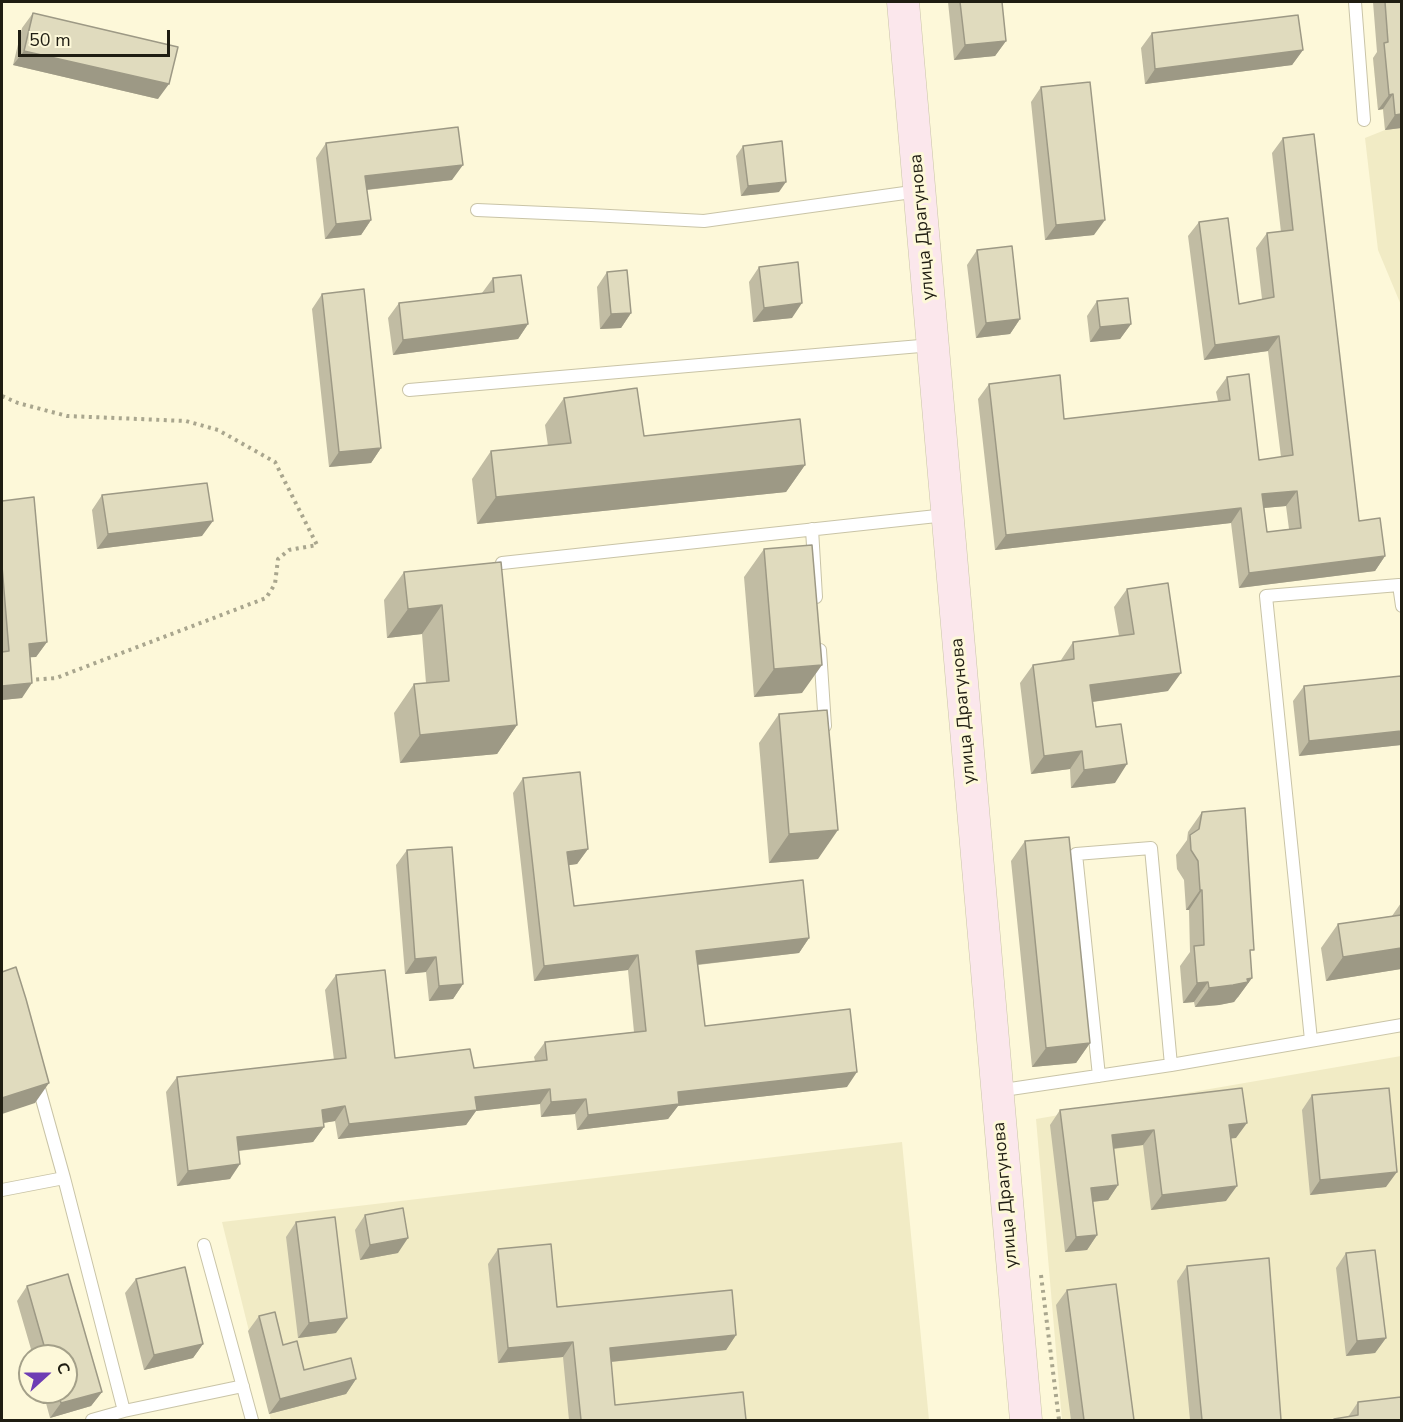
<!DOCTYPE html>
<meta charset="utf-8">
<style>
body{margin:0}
#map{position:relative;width:1403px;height:1422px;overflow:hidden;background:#fdf8d9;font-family:"Nunito Sans",sans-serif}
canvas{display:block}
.frame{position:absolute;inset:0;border:3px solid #1f1d12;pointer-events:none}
.north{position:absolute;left:18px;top:1344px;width:60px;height:60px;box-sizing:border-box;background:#fdf8d9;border:2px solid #a4a089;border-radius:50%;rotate:69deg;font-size:16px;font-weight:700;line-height:24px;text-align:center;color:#1f1d12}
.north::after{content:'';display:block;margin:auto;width:21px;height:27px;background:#6e3db4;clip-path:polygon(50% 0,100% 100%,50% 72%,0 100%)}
.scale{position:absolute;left:18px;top:30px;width:152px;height:27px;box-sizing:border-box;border:3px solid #1f1d12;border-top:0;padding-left:8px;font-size:18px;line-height:21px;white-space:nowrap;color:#1f1d12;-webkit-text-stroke:4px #fdf8d9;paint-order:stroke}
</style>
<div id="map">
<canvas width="1403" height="1422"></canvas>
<div class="frame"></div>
<div class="north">С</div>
<div class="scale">50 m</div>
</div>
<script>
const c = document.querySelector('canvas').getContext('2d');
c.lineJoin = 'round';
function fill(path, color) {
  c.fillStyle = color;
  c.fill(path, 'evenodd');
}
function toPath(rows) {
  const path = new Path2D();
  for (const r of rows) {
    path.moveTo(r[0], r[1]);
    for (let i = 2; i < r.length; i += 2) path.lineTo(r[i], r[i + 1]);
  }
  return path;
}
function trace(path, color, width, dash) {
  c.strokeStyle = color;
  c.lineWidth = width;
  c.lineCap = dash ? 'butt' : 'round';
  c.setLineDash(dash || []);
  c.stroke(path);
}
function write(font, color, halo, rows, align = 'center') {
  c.font = font + ' "Nunito Sans",sans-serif';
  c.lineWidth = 6;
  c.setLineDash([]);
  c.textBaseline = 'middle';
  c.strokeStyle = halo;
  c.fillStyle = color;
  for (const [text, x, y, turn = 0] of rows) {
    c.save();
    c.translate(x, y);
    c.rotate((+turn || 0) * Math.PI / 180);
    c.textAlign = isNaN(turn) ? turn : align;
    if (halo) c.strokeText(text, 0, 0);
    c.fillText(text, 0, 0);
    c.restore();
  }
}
fill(toPath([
 [1401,2,1401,305,1378,250,1365,138,1385,130,1383,110,1378,110,1373,58,1378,57],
 [1401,1056,1401,1420,1062,1420,1036,1119],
 [902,1142,929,1420,271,1420,222,1222]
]), '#f1ebc5');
const service = toPath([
 [1355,2,1364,120],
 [477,210,591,215,704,221,919,191],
 [409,390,932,345],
 [812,529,816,597],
 [502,563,946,515],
 [820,650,825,726],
 [1311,1040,1266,596,1399,585,1402,606],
 [1099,1076,1076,854,1151,848,1171,1065],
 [37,1081,64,1178],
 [997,1091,1171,1065,1402,1025],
 [2,1190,64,1178,124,1411,243,1386],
 [204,1245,252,1420],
 [92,1420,124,1411]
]);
const secondary = toPath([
 [903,2,1026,1420]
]);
trace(service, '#c9c4a7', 14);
trace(secondary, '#c9c4a7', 33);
trace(toPath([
 [2,396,18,403,67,416,186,421,218,430,275,462,317,545,289,550,278,559,275,584,266,598,56,678,30,680],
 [1041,1275,1059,1420]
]), '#a9a68e', 4, [3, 4.5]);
trace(service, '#fff', 12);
trace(secondary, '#fbe7ec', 32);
fill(toPath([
 [948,2,1002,2,1006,41,995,56,954,60],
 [1373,2,1401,2,1401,128,1385,130,1383,109,1378,110,1373,58,1377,52],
 [33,13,158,99,13,65,22,28],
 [1152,33,1303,50,1292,65,1145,84,1141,48],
 [1041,87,1094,235,1045,240,1031,102],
 [1283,138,1359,521,1385,556,1375,571,1239,588,1231,523,995,550,978,399,989,384,1064,419,1218,401,1216,392,1227,377,1259,460,1281,457,1268,351,1204,360,1188,236,1199,222,1239,304,1262,299,1256,248,1267,233,1281,232,1272,153],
 [1286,506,1289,529,1267,532,1264,508],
 [326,143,452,180,367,190,371,220,361,235,325,239,316,158],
 [743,146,779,192,741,196,736,156],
 [977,250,1020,319,1010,334,976,338,967,265],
 [759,267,792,318,753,322,749,282],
 [607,272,631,313,621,328,600,329,597,287],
 [493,278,528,324,518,339,393,355,388,318,399,303,482,293],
 [322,294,381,448,371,463,329,467,312,309],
 [1097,301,1131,324,1120,339,1090,342,1087,316],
 [564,398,644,436,805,465,786,492,477,524,472,479,491,451,548,446,545,425],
 [102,495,202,536,97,549,92,510],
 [2,501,47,642,36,657,30,657,22,698,2,700],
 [764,549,802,693,754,697,744,577],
 [501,562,517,725,497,754,400,763,394,713,414,684,426,683,422,634,387,638,384,600,404,572],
 [1127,589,1168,691,1093,702,1096,727,1115,783,1071,788,1070,769,1031,774,1020,683,1033,665,1061,661,1061,660,1073,642,1119,636,1114,607],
 [1401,676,1401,745,1299,756,1293,701,1304,686],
 [779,714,818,859,769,863,759,743],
 [523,778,588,849,577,864,568,865,574,906,809,938,799,953,698,965,705,1026,847,1087,678,1106,668,1119,577,1130,575,1114,541,1117,540,1104,476,1111,466,1125,338,1139,335,1121,323,1123,324,1127,313,1142,239,1151,230,1179,177,1186,166,1092,177,1077,334,1060,325,990,336,975,395,1058,474,1068,535,1061,534,1057,545,1042,634,1032,628,970,534,981,513,793],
 [1202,812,1250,955,1252,978,1238,997,1237,998,1234,1002,1219,1005,1195,1007,1194,1002,1183,1003,1180,966,1190,952,1189,910,1186,910,1184,880,1177,869,1176,855,1187,840,1188,832],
 [1025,841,1090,1043,1076,1063,1032,1067,1011,861],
 [407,850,463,984,453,999,429,1001,426,972,405,974,396,865],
 [1401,903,1401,969,1326,981,1321,948,1338,924,1392,916],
 [1312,1095,1386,1187,1310,1195,1302,1110],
 [1060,1110,1236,1138,1231,1138,1226,1201,1151,1210,1143,1145,1114,1149,1118,1185,1108,1200,1093,1202,1097,1235,1087,1250,1065,1252,1050,1125],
 [365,1215,398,1253,360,1260,355,1230],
 [296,1222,336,1333,298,1338,286,1237],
 [498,1249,557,1307,736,1335,726,1350,611,1362,615,1405,746,1420,569,1420,563,1357,498,1363,488,1264],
 [1346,1253,1386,1338,1375,1353,1346,1356,1336,1268],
 [1187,1266,1281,1420,1190,1420,1177,1281],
 [136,1279,203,1344,193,1358,144,1370,125,1293],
 [27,1286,102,1392,91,1406,50,1418,43,1392,66,1392,66,1356,33,1356,17,1301],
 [1067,1290,1134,1420,1071,1420,1056,1305],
 [259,1316,304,1370,356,1379,346,1394,269,1414,248,1331],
 [1358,1402,1401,1420,1333,1420,1334,1419,1348,1417]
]), '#c1bca3');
fill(toPath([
 [1006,41,995,56,954,60,965,45],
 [1303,50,1292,65,1145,84,1155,69],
 [24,51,169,84,158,99,13,65],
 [1393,94,1383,109,1378,110,1389,95],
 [1401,114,1401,128,1385,130,1395,115],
 [463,165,452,180,355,191,365,176],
 [786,182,779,192,741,196,748,186],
 [371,220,361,235,325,239,336,224],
 [1105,220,1094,235,1045,240,1056,225],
 [802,303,792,318,753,322,764,308],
 [631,313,621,328,600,329,611,314],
 [1020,319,1010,334,976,338,986,323],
 [528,324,518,339,393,355,403,340],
 [1131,324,1120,339,1090,342,1100,327],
 [1279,336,1268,351,1204,360,1215,345],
 [381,448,371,463,329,467,339,452],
 [805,465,786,492,477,524,496,497],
 [1297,491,1286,506,1252,509,1262,494],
 [1241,508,1231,523,995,550,1006,535],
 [213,521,202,536,97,549,108,534],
 [1385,556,1375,571,1239,588,1249,573],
 [442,605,422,634,387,638,408,609],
 [47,642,36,657,18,658,29,644],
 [822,665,802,693,754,697,774,669],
 [1181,673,1168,691,1077,704,1090,685],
 [32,683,22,698,2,700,2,686],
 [517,725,497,754,400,763,420,735],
 [1401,731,1401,745,1299,756,1309,741],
 [1082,751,1070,769,1031,774,1044,756],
 [1127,764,1115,783,1071,788,1084,770],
 [838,830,818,859,769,863,789,834],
 [588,849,577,864,556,867,567,852],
 [1200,890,1202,890,1189,910,1186,910],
 [809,938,799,953,685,966,696,951],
 [1401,948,1401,969,1326,981,1343,957],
 [638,955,628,970,534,981,544,966],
 [436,957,426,972,405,974,415,959],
 [1252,978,1238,997,1237,998,1234,1002,1219,1005,1195,1007,1209,988],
 [1208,982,1194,1002,1183,1003,1197,983],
 [463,984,453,999,429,1001,439,986],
 [1090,1043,1076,1063,1032,1067,1046,1048],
 [857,1072,847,1087,678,1106,668,1119,577,1130,588,1115,678,1092],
 [49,1083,35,1103,2,1114,2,1098],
 [550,1089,540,1104,476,1111,466,1125,338,1139,349,1124,475,1097],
 [586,1099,575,1114,541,1117,551,1102],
 [345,1106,335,1121,311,1125,322,1110],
 [1247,1123,1236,1138,1218,1140,1229,1125],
 [324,1127,313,1142,226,1152,237,1137],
 [1154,1130,1143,1145,1101,1150,1112,1135],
 [240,1164,230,1179,177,1186,188,1171],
 [1397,1172,1386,1187,1310,1195,1320,1180],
 [1118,1185,1108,1200,1081,1203,1091,1188],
 [1237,1186,1226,1201,1151,1210,1162,1195],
 [1097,1235,1087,1250,1065,1252,1076,1237],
 [408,1238,398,1253,360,1260,370,1245],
 [347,1318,336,1333,298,1338,309,1323],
 [736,1335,726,1350,599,1363,610,1348],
 [1386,1338,1375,1353,1346,1356,1357,1341],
 [573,1342,563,1357,498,1363,508,1348],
 [203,1344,193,1358,144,1370,154,1355],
 [356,1379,346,1394,269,1414,280,1399],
 [102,1392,91,1406,50,1418,61,1403]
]), '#9d9985');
const building = toPath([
 [960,2,1002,2,1006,41,965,45,960,2],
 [1385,2,1401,2,1401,114,1395,115,1393,94,1389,95,1384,43,1388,42,1385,2],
 [33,13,178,47,169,84,24,51,33,13],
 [1298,15,1303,50,1155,69,1152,33,1298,15],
 [1090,82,1105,220,1056,225,1041,87,1090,82],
 [458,127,463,165,365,176,371,220,336,224,326,143,458,127],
 [1314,134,1359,521,1380,518,1385,556,1249,573,1241,508,1006,535,989,384,1060,375,1064,419,1230,400,1227,377,1249,374,1259,460,1293,455,1279,336,1215,345,1199,222,1228,218,1239,304,1274,297,1267,233,1293,230,1283,138,1314,134],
 [1297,491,1301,528,1267,532,1262,494,1297,491],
 [782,141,786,182,748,186,743,146,782,141],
 [1012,246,1020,319,986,323,977,250,1012,246],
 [798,262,802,303,764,308,759,267,798,262],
 [627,270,631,313,611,314,607,272,627,270],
 [521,275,528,324,403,340,399,303,494,292,493,278,521,275],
 [364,289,381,448,339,452,322,294,364,289],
 [1128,298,1131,324,1100,327,1097,301,1128,298],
 [637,388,644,436,800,419,805,465,496,497,491,451,571,443,564,398,637,388],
 [207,483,213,521,108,534,102,495,207,483],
 [34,497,47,642,29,644,32,683,2,686,2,652,9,651,2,566,2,501,34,497],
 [812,545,822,665,774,669,764,549,812,545],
 [501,562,517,725,420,735,414,684,449,681,442,605,408,609,404,572,501,562],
 [1168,583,1181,673,1090,685,1096,727,1121,724,1127,764,1084,770,1082,751,1044,756,1033,665,1074,659,1073,642,1134,634,1127,589,1168,583],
 [1401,676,1401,731,1309,741,1304,686,1401,676],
 [827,710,838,830,789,834,779,714,827,710],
 [580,772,588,849,567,852,574,906,803,880,809,938,696,951,705,1026,850,1009,857,1072,678,1092,679,1104,588,1115,586,1099,551,1102,550,1089,475,1097,477,1110,349,1124,345,1106,322,1110,324,1127,237,1137,240,1164,188,1171,177,1077,346,1058,336,975,385,970,395,1058,470,1049,474,1068,547,1060,545,1042,646,1031,638,955,544,966,523,778,580,772],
 [1245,808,1254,950,1250,950,1252,978,1247,979,1248,982,1233,985,1209,988,1208,982,1197,983,1194,946,1204,945,1202,890,1200,890,1198,861,1191,850,1190,835,1199,829,1202,812,1245,808],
 [1069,837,1090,1043,1046,1048,1025,841,1069,837],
 [452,847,463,984,439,986,436,957,415,959,407,850,452,847],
 [1401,915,1401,948,1343,957,1338,924,1401,915],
 [16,967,26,999,49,1083,2,1098,2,972,16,967],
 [1242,1088,1247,1123,1229,1125,1237,1186,1162,1195,1154,1130,1112,1135,1118,1185,1091,1188,1097,1235,1076,1237,1060,1110,1242,1088],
 [1389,1088,1397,1172,1320,1180,1312,1095,1389,1088],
 [403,1208,408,1238,370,1245,365,1215,403,1208],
 [335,1217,347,1318,309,1323,296,1222,335,1217],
 [551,1244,557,1307,732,1290,736,1335,610,1348,615,1405,743,1392,746,1420,581,1420,573,1342,508,1348,498,1249,551,1244],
 [1375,1250,1386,1338,1357,1341,1346,1253,1375,1250],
 [1269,1258,1281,1420,1202,1420,1187,1266,1269,1258],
 [185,1267,203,1344,154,1355,136,1279,185,1267],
 [68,1274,102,1392,61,1403,58,1392,66,1392,66,1356,47,1356,27,1286,68,1274],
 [1116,1284,1134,1420,1084,1420,1067,1290,1116,1284],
 [275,1312,283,1345,297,1341,304,1370,351,1358,356,1379,280,1399,259,1316,275,1312],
 [1401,1397,1401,1420,1334,1420,1334,1419,1358,1415,1358,1402,1401,1397]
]);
fill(building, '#e0dbbe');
trace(building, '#9d9985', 1.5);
write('18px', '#1f1d12', '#fdf8d9', [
 ["улица Драгунова",923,227,-95],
 ["улица Драгунова",964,711,-95],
 ["улица Драгунова",1006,1195,-95]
]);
</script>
